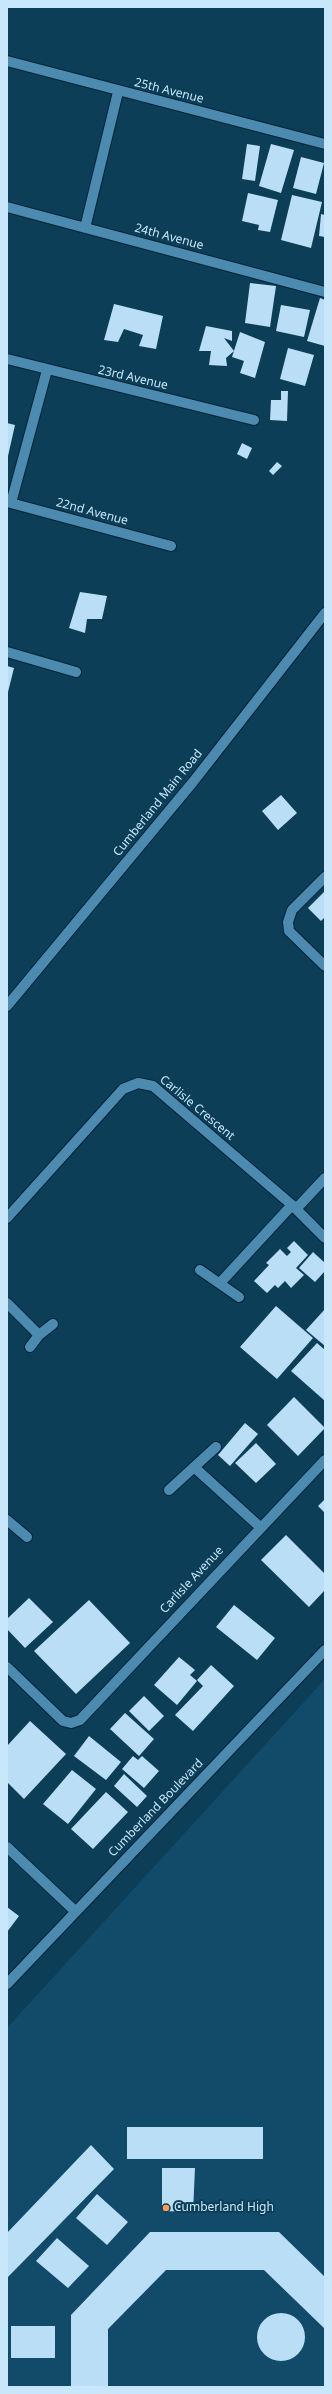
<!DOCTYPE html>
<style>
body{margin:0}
#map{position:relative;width:332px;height:2394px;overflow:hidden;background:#0c3e58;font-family:"Noto Sans",sans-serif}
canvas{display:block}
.frame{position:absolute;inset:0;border:8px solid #c8e7fb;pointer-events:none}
</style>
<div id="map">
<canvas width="332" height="2394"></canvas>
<div class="frame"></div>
</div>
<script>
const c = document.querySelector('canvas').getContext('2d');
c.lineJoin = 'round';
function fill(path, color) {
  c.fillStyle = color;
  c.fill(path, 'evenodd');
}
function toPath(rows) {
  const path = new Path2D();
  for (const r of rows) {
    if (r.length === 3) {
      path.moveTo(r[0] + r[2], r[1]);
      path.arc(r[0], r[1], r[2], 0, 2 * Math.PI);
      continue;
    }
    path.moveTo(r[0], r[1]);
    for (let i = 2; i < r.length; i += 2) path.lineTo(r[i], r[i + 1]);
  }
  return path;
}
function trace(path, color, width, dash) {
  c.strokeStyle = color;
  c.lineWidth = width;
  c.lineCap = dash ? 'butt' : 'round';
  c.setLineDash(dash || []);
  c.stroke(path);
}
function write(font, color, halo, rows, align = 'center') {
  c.font = font + ' "Noto Sans",sans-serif';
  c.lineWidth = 4;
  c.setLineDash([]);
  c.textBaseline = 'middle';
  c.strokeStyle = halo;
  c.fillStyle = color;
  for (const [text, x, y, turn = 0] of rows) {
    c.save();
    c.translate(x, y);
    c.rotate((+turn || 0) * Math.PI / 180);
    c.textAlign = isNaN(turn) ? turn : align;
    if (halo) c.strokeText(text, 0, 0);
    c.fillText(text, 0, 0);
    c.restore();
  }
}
fill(toPath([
 [325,1679,325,2387,7,2387,7,2028]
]), '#114b69');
fill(toPath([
 [247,144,260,146,255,181,242,179],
 [271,144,294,150,281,193,259,186],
 [301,157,324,163,316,194,293,188],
 [248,193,278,200,270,232,258,230,259,225,242,221],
 [292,195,322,202,311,248,281,240],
 [321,214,325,215,325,237,319,236],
 [250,283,276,286,270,327,245,323],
 [320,298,325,300,325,346,307,341],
 [114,304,163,316,156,349,139,346,143,335,124,329,118,342,104,340],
 [281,305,310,310,304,337,276,331],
 [206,326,232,331,232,341,224,338,234,351,226,358,227,366,209,365,211,351,199,351],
 [240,332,265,342,255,378,240,373,244,361,232,357],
 [288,348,314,355,305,386,280,379],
 [281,391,288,391,287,421,270,420,271,400,281,400],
 [7,423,15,425,8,456,7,456],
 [242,443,252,448,247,459,237,454],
 [277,462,282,466,273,475,269,471],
 [80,592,107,596,102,619,87,619,85,633,69,628],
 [7,666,14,668,8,692,7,692],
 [281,795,297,813,278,830,262,811],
 [325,891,325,917,321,921,308,908],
 [294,1241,308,1255,296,1268,304,1275,291,1288,285,1281,278,1288,275,1285,267,1293,254,1281,269,1265,266,1263,280,1249,287,1256,291,1252,287,1248],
 [313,1252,325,1263,325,1271,315,1282,299,1268],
 [276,1306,313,1338,277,1379,240,1347],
 [325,1309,325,1346,306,1330],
 [317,1343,325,1350,325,1401,291,1371],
 [294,1397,325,1428,298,1456,267,1425],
 [245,1423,258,1434,230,1466,218,1455],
 [256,1443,276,1464,256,1483,235,1463],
 [325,1499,325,1513,318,1506],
 [286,1535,325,1574,325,1590,309,1607,261,1560],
 [29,1598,53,1622,25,1648,7,1629,7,1619],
 [89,1600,130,1643,76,1694,34,1651],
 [234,1605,275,1638,257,1660,216,1627],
 [179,1657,195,1670,190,1675,197,1681,177,1705,154,1685],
 [211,1665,234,1686,193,1731,175,1715,203,1686,197,1680],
 [144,1696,164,1716,149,1731,129,1711],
 [125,1713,154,1739,139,1756,110,1729],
 [30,1721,66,1754,24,1799,7,1782,7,1746],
 [89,1736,121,1762,106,1780,74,1756],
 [133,1756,138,1760,142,1756,159,1771,144,1788,122,1769],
 [72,1770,96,1789,68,1824,43,1804],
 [124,1774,147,1796,137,1807,114,1786],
 [106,1792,128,1812,93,1849,71,1829],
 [7,1907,19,1916,7,1932],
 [127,2127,263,2127,263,2159,127,2159],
 [91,2145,114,2169,7,2278,7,2233],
 [162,2168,195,2168,193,2212,162,2211],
 [97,2194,128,2222,107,2245,76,2218],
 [150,2232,279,2232,325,2277,325,2329,264,2270,166,2270,108,2329,108,2387,71,2387,71,2315],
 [57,2238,89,2266,68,2288,36,2261],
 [281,2337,24],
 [11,2326,55,2326,55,2358,11,2358]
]), '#b9def6');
const minor = toPath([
 [7,61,325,144],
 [7,207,325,292],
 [85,228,118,92],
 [7,359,254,420],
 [7,502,171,546],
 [11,503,47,370],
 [7,652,76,672],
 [325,877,292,910,288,922,289,931,325,966],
 [296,1209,325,1178],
 [7,1218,123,1089,138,1083,153,1086,292,1205,325,1238],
 [200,1270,239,1297],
 [220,1283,292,1205],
 [7,1303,39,1335],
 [30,1347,39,1335,53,1324],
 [194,1467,260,1527],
 [169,1490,216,1447],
 [7,1520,27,1537],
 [7,1667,63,1721,71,1723,80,1720,325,1460],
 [7,1847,75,1911],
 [7,1984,325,1650]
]);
const tertiary = toPath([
 [7,1006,193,782,325,613]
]);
trace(minor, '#022436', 12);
trace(tertiary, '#022436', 12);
trace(minor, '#4d8ab0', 10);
trace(tertiary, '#4d8ab0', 10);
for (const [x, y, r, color] of [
 [166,2208,4,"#fc9e52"]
]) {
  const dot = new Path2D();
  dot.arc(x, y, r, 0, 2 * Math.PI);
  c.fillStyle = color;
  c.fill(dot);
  trace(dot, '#0c3e58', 1.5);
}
write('12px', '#c8e7fb', '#0c3e58', [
 ["25th Avenue",169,91,14],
 ["24th Avenue",169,237,15],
 ["23rd Avenue",133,378,13],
 ["22nd Avenue",92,512,15],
 ["Cumberland Main Road",158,803,-51],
 ["Carlisle Crescent",197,1108,40],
 ["Carlisle Avenue",192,1580,-47],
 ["Cumberland Boulevard",156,1808,-46]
]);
write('12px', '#c8e7fb', '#0c3e58', [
 ["Cumberland High",174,2208]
], 'left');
</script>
